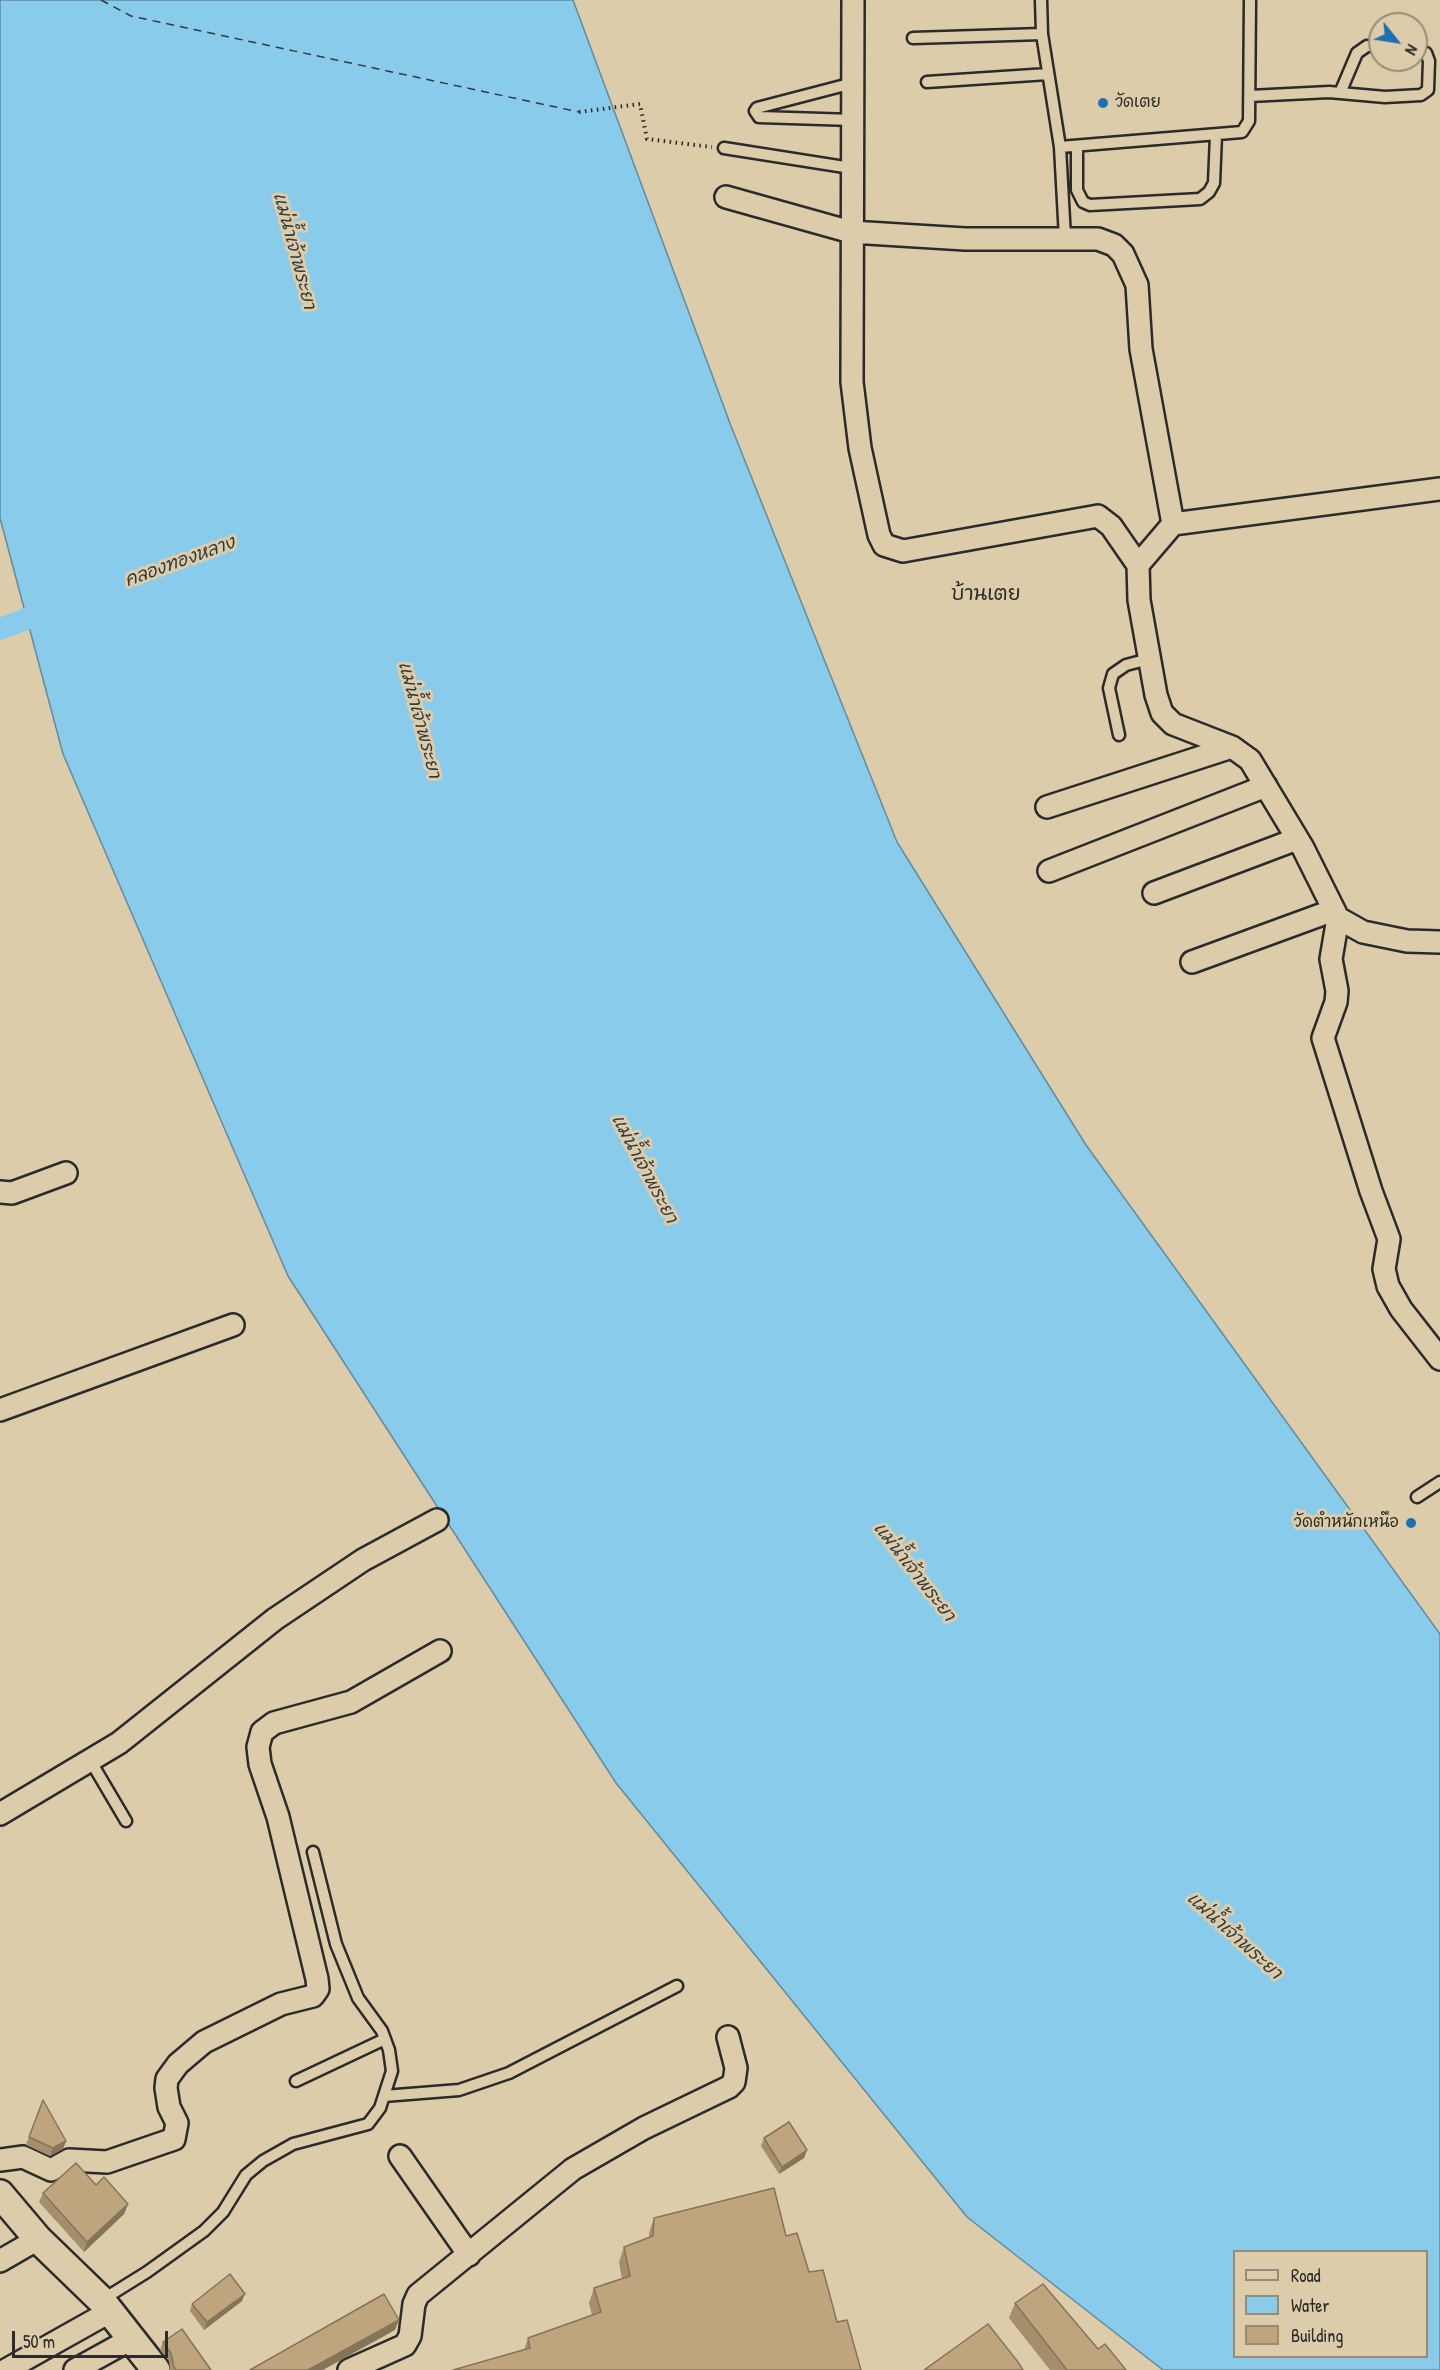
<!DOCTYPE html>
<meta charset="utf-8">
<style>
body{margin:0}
#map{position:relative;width:1440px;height:2370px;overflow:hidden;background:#ddcca9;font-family:"Patrick Hand",sans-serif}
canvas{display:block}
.legend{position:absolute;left:1233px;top:2250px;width:195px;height:108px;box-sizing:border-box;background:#ddcca9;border:2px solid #968c77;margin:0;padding:8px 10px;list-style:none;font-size:18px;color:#2b2b2b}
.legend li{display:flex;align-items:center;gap:12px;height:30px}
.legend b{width:30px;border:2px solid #968c77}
.north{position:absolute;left:1368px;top:12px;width:60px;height:60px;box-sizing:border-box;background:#ddcca9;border:2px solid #968c77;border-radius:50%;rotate:120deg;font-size:16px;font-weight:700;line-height:24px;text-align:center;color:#2b2b2b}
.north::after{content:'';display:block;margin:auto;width:21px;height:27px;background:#1f6fb2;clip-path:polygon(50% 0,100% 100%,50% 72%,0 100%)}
.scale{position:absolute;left:12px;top:2331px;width:156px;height:27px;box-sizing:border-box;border:3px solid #2b2b2b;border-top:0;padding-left:8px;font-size:18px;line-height:21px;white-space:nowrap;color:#2b2b2b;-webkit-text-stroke:4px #ddcca9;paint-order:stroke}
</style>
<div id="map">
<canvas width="1440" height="2370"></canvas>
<ul class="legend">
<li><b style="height:8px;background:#ddcca9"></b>Road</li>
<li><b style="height:16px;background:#89cbea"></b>Water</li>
<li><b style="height:16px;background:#bfa57e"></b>Building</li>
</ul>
<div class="north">N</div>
<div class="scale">50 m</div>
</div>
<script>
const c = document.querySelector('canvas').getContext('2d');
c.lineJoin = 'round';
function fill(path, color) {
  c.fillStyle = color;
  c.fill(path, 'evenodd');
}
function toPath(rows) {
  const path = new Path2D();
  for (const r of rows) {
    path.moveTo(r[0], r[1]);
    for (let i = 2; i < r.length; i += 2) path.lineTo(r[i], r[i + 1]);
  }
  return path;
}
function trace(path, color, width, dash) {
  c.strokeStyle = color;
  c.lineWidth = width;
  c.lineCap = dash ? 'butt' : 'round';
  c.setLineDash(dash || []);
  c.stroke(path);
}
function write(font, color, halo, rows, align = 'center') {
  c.font = font + ' "Patrick Hand","Playpen Sans Thai",sans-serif';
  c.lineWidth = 6;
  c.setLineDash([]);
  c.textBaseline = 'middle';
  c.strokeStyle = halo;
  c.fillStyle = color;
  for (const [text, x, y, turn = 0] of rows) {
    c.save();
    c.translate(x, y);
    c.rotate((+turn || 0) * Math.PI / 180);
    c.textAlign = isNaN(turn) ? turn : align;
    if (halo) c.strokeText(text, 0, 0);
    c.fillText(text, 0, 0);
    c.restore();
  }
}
const water = toPath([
 [0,0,573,0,731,426,897,842,1086,1145,1440,1634,1440,2370,1163,2370,967,2217,616,1783,288,1276,63,754,0,518,0,0],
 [1234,2252,1426,2252,1426,2356,1234,2356,1234,2252]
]);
fill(water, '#89cbea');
trace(water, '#638b9e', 1.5);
trace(toPath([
 [0,629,55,608]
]), '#89cbea', 22);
trace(toPath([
 [101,0,131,16,579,112]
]), '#343b3e', 1.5, [8, 6]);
const service = toPath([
 [1041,0,1042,34,1060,147,1065,238],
 [913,38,1042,34],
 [927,82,1048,74],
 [853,83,757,108,755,111,759,117,853,120],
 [1340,93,1357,53,1367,46,1380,46],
 [1250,96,1329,92,1385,97,1421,95,1428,90,1429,61,1426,53,1416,49],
 [1077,146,1077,190,1083,202,1090,205,1200,199,1209,192,1214,183,1216,135],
 [1060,147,1242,132,1249,121,1250,0],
 [724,148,851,168],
 [1119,735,1109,688,1113,674,1126,665,1149,659],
 [1417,1497,1440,1482],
 [90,1760,126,1821],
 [296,2081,385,2039],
 [384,2096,459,2090,509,2073,677,1986],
 [102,2300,147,2272,204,2231,223,2212,246,2175,263,2161,293,2144,368,2124,380,2108,392,2071,389,2050,382,2031,358,1998,336,1944,313,1852]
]);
const minor = toPath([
 [853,0,852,382,860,448,879,535,884,545,903,551,1098,516,1111,526,1138,565],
 [726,197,851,232,965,239,1098,239,1114,245,1123,254,1137,285,1141,349,1173,524,1440,489],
 [1173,524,1138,565,1139,600,1156,695,1162,713,1173,724,1232,747,1250,760,1303,848,1338,918,1363,932,1407,941,1440,942],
 [1047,807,1232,747],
 [1049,871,1266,786],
 [1154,893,1297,839],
 [1338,918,1331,959,1337,991,1336,1002,1323,1038,1371,1191,1389,1239,1384,1269,1388,1286,1401,1309,1440,1359],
 [1192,962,1334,910],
 [0,1192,12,1193,66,1173],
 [0,1410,233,1325],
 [0,1814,119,1743,275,1619,363,1560,437,1520],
 [400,2156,469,2255],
 [0,2160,23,2157,51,2170,69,2160,107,2162,174,2139,177,2123,169,2107,166,2088,167,2079,178,2064,204,2042,281,2004,313,1996,318,1989,317,1979,278,1817,260,1764,258,1747,262,1732,274,1723,351,1702,440,1651],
 [0,2261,38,2239],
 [6,2370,111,2311],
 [75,2370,133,2338],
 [349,2370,405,2345,410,2336,414,2304,418,2295,573,2169,644,2128,729,2087,734,2082,736,2068,728,2037]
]);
const tertiary = toPath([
 [0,2194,38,2239,101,2300,156,2370]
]);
trace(service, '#2b2b2b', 15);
trace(minor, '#2b2b2b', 26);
trace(tertiary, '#2b2b2b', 32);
trace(toPath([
 [579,112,640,104,647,139,712,147]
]), '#2b2b2b', 4, [1.5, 4.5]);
trace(service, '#ddcca9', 10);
trace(minor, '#ddcca9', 21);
trace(tertiary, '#ddcca9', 27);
fill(toPath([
 [29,2137,66,2141,63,2149,50,2156,26,2145],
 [764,2138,807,2150,804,2158,779,2174,761,2146],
 [96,2185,128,2204,124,2214,84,2252,39,2202,43,2193],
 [654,2218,786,2236,809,2272,837,2322,861,2370,524,2350,528,2338,592,2315,589,2303,594,2288,622,2279,619,2262,624,2247,649,2238,649,2233],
 [242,2301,204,2330,190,2311,192,2304],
 [1015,2303,1098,2349,1126,2370,1050,2370,1009,2318],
 [163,2342,211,2370,170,2370,169,2361,160,2350]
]), '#a48e6c');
fill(toPath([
 [66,2141,63,2149,50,2156,53,2148],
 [807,2150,804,2158,779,2174,782,2167],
 [128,2204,124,2214,84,2252,87,2242],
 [245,2294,242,2301,204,2330,207,2322],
 [399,2320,395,2330,323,2370,308,2370]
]), '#867458');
const building = toPath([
 [43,2100,66,2141,53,2148,29,2137,43,2100],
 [789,2122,807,2150,782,2167,764,2138,789,2122],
 [76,2163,96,2185,104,2177,128,2204,87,2242,43,2193,76,2163],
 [774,2188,786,2236,797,2233,809,2272,823,2270,837,2322,847,2320,861,2370,453,2370,530,2348,528,2338,601,2312,594,2288,630,2276,624,2247,653,2236,654,2218,774,2188],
 [230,2274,245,2294,207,2322,192,2304,230,2274],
 [1043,2284,1098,2349,1105,2344,1126,2370,1067,2370,1015,2303,1043,2284],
 [384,2294,399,2320,308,2370,250,2370,384,2294],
 [988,2324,1018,2362,1023,2370,924,2370,988,2324],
 [182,2329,211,2370,176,2370,174,2367,171,2353,163,2342,182,2329]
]);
fill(building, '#bfa57e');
trace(building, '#867458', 1.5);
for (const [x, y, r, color] of [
 [1103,103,6,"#1f6fb2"],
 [1411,1523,6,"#1f6fb2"]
]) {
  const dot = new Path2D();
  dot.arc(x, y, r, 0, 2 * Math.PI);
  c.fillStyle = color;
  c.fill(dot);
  trace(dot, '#ddcca9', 2);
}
write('16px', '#2b2b2b', '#ddcca9', [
 ["วัดเตย",1115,103],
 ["วัดตำหนักเหนือ",1399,1523,"right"]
], 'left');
write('italic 18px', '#343b3e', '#ddcca9', [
 ["แม่น้ำเจ้าพระยา",294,251,75],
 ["คลองทองหลาง",180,562,-20],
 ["แม่น้ำเจ้าพระยา",419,720,75],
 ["แม่น้ำเจ้าพระยา",644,1169,62],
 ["แม่น้ำเจ้าพระยา",914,1572,52],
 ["แม่น้ำเจ้าพระยา",1234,1936,42]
]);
write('20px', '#2b2b2b', '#ddcca9', [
 ["บ้านเตย",986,595]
]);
</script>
